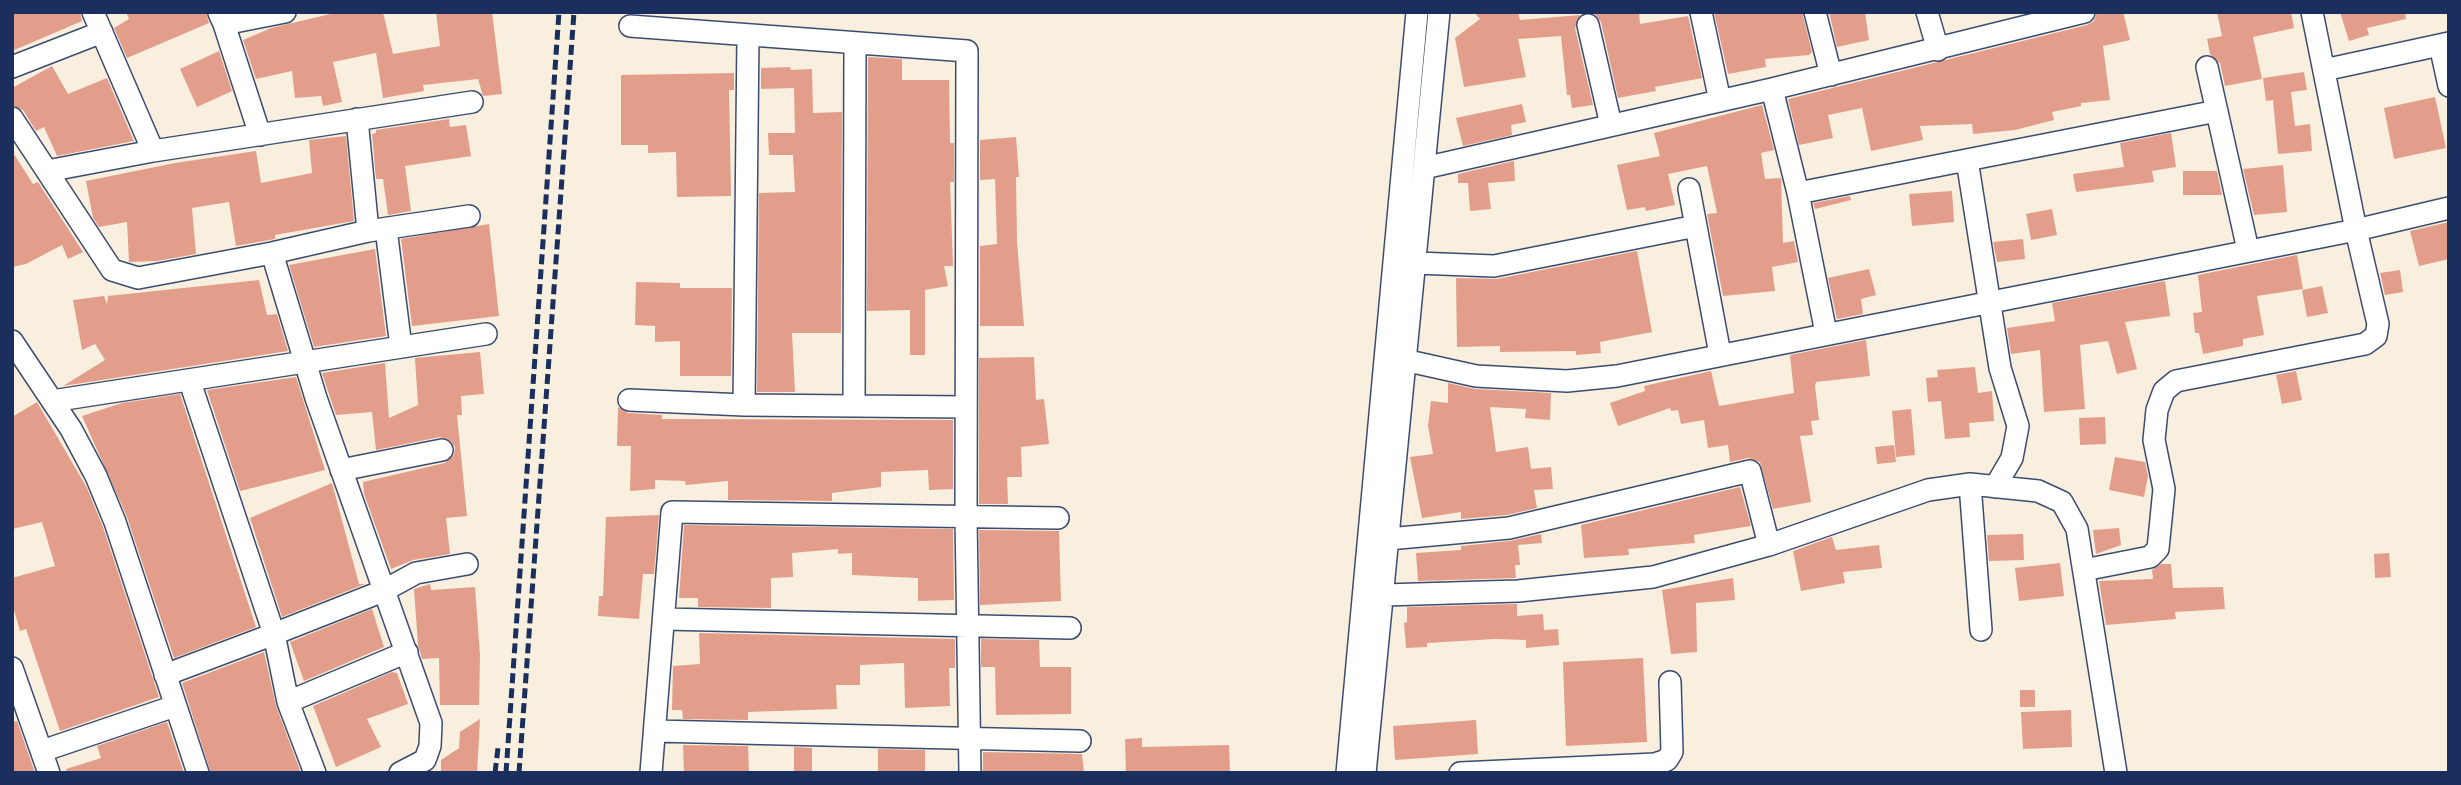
<!DOCTYPE html>
<style>
body{margin:0}
#map{position:relative;width:2461px;height:785px;overflow:hidden;background:#f8efde;font-family:"Patrick Hand",sans-serif}
canvas{display:block}
.frame{position:absolute;inset:0;border:14px solid #1b2f5e;pointer-events:none}
</style>
<div id="map">
<canvas width="2461" height="785"></canvas>
<div class="frame"></div>
</div>
<script>
const c = document.querySelector('canvas').getContext('2d');
c.lineJoin = 'round';
function fill(path, color) {
  c.fillStyle = color;
  c.fill(path, 'evenodd');
}
function toPath(rows) {
  const path = new Path2D();
  for (const r of rows) {
    path.moveTo(r[0], r[1]);
    for (let i = 2; i < r.length; i += 2) path.lineTo(r[i], r[i + 1]);
  }
  return path;
}
function trace(path, color, width, dash) {
  c.strokeStyle = color;
  c.lineWidth = width;
  c.lineCap = dash ? 'butt' : 'round';
  c.setLineDash(dash || []);
  c.stroke(path);
}
fill(toPath([
 [12,12,80,12,82,21,12,51],
 [126,12,206,12,209,23,127,58,114,28,129,19],
 [339,12,383,12,393,54,440,46,436,12,492,12,502,94,483,96,478,79,423,85,424,91,383,98,376,53,333,62,342,102,323,106,321,96,295,98,292,71,256,79,243,40,271,28],
 [1474,12,1518,12,1520,20,1580,15,1575,28,1593,105,1572,108,1570,95,1567,95,1561,36,1518,39,1526,77,1464,87,1455,38,1480,19],
 [1639,12,1640,24,1688,16,1702,78,1655,87,1656,91,1618,98,1601,22,1594,13],
 [1714,12,1802,12,1812,52,1809,55,1765,59,1766,67,1728,74],
 [1829,12,1865,12,1869,40,1837,47],
 [2097,12,2123,12,2130,40,2103,46,2110,100,2081,103,2081,106,2052,112,2054,120,2015,130,1973,134,1972,124,1920,126,1923,140,1871,151,1862,108,1828,115,1833,138,1799,145,1788,99,2087,25,2094,21],
 [2217,12,2291,12,2294,28,2253,37,2262,79,2225,86,2220,63,2210,54,2207,39,2222,36],
 [2340,12,2405,12,2406,19,2367,28,2369,35,2349,41],
 [219,51,232,91,197,107,180,69],
 [868,57,902,59,902,80,949,80,950,143,954,143,954,182,950,182,953,266,944,266,948,286,925,290,925,355,910,355,910,310,867,311],
 [52,66,68,94,107,78,134,141,57,156,44,127,36,131,23,110,12,105,12,88],
 [790,67,791,70,812,69,813,113,842,112,841,333,792,333,795,392,757,392,759,193,795,192,793,155,769,155,768,133,795,133,794,88,761,89,761,68],
 [2304,72,2307,90,2291,92,2295,126,2310,124,2312,151,2278,154,2273,100,2266,101,2263,78],
 [734,73,734,90,729,90,731,196,677,197,676,152,648,153,648,145,621,145,621,75],
 [2435,97,2446,148,2394,159,2384,108],
 [1522,104,1526,122,1511,125,1512,135,1463,146,1456,118],
 [1762,105,1774,150,1761,153,1765,179,1781,178,1783,243,1794,241,1798,262,1772,267,1775,291,1723,296,1707,214,1717,213,1707,166,1668,174,1675,205,1646,211,1645,207,1627,210,1617,165,1660,156,1654,133],
 [449,119,450,127,466,125,471,156,405,166,411,211,388,215,383,179,376,179,372,134,376,133,376,130],
 [2171,133,2176,167,2152,171,2154,182,2076,192,2073,174,2124,167,2120,143],
 [346,136,354,221,275,235,275,239,236,246,229,202,192,208,196,254,157,261,129,262,127,222,99,227,93,218,86,181,175,163,256,151,261,183,312,173,309,140],
 [1016,137,1019,177,1016,177,1017,242,1024,326,980,326,980,246,997,244,995,179,980,180,980,140],
 [12,151,33,184,38,182,83,252,68,259,62,245,26,264,12,267],
 [1514,161,1515,181,1488,183,1491,209,1470,211,1468,183,1458,183,1458,174],
 [2283,165,2287,212,2254,215,2243,169],
 [2183,171,2217,171,2222,195,2183,195],
 [1952,191,1954,222,1912,226,1909,194],
 [1850,196,1851,200,1815,209,1813,203],
 [2052,209,2057,235,2031,240,2026,214],
 [2449,222,2449,259,2419,266,2410,231],
 [489,224,499,316,412,326,401,239],
 [2023,239,2025,259,1997,262,1993,242],
 [375,249,386,336,314,347,289,265],
 [1637,251,1652,332,1600,342,1601,353,1576,355,1576,351,1500,352,1500,346,1457,347,1456,278,1497,279],
 [2297,255,2303,289,2257,296,2264,335,2243,339,2243,346,2203,354,2199,333,2195,333,2193,313,2202,312,2198,275],
 [1869,269,1876,295,1861,299,1863,314,1837,319,1828,278],
 [2400,270,2403,292,2385,295,2380,273],
 [259,280,267,315,277,314,288,351,63,386,105,360,95,344,82,350,73,300,104,296,107,304,108,296],
 [2165,281,2170,316,2125,322,2137,369,2117,374,2108,341,2080,345,2085,409,2044,412,2040,350,2011,354,2007,328,2055,321,2052,303],
 [636,282,680,283,680,288,732,288,731,376,680,376,680,341,655,342,655,326,635,325],
 [2322,286,2328,313,2307,317,2302,290],
 [1866,340,1870,376,1816,382,1815,386,1819,420,1811,421,1813,435,1800,436,1811,502,1773,509,1760,462,1748,458,1730,462,1728,445,1708,448,1704,420,1681,424,1678,410,1671,411,1670,408,1618,426,1610,403,1645,391,1644,386,1711,371,1719,406,1794,393,1790,355],
 [480,352,484,394,461,396,462,415,457,415,467,516,446,518,450,554,413,560,391,569,364,494,363,482,445,463,454,455,455,447,451,441,440,437,376,450,372,412,336,415,322,373,385,363,389,418,418,405,415,358],
 [1034,357,1036,400,1044,399,1049,444,1021,447,1022,477,1007,477,1008,504,979,504,979,358],
 [1975,367,1978,393,1992,391,1994,421,1969,423,1970,437,1945,439,1941,401,1928,402,1926,378,1938,377,1937,370],
 [2296,371,2302,400,2282,404,2276,375],
 [296,377,325,470,240,491,207,390],
 [1448,383,1475,389,1551,393,1550,420,1525,418,1526,409,1490,407,1496,452,1528,447,1531,469,1551,467,1553,489,1534,490,1537,508,1507,515,1461,519,1461,512,1422,518,1410,457,1433,454,1428,426,1431,401,1448,403],
 [180,394,256,627,174,658,127,517,82,416,122,403],
 [37,402,87,488,103,527,159,697,60,731,26,629,20,631,12,603,12,578,55,566,42,522,12,529,12,417],
 [618,407,628,413,662,415,662,419,953,420,953,489,929,490,928,470,881,472,881,487,832,493,832,501,728,500,728,481,686,485,685,481,655,480,655,489,630,491,631,446,617,446],
 [1911,409,1915,455,1896,457,1892,411],
 [2105,417,2106,444,2080,445,2079,418],
 [1894,445,1896,462,1877,464,1875,447],
 [2115,457,2145,462,2148,476,2144,497,2109,490],
 [332,483,359,584,365,584,282,617,250,518],
 [1740,487,1751,526,1694,535,1695,543,1628,549,1629,555,1584,558,1581,525],
 [659,515,654,574,643,574,639,619,598,616,599,596,603,596,606,517],
 [684,525,953,529,954,600,918,601,918,578,852,575,852,553,838,554,838,549,792,553,793,577,771,578,771,608,698,607,698,598,679,598],
 [2119,528,2121,545,2096,554,2093,530],
 [979,530,1059,531,1061,601,980,605],
 [1541,534,1542,543,1518,545,1520,565,1515,565,1516,578,1418,581,1416,553,1461,550,1461,546,1510,541],
 [2023,534,2024,560,1989,561,1987,535],
 [1832,537,1836,550,1879,545,1882,568,1843,572,1845,583,1801,591,1793,551],
 [2389,553,2391,577,2375,578,2374,554],
 [2060,563,2064,596,2019,601,2015,568],
 [2161,564,2171,564,2173,588,2223,587,2225,609,2175,612,2176,619,2106,625,2099,581,2153,579,2152,570],
 [1733,578,1735,600,1696,603,1697,652,1671,654,1662,590],
 [430,584,431,590,475,587,480,655,479,705,440,705,439,658,422,659,418,645,414,589],
 [1517,604,1517,616,1543,614,1544,630,1558,629,1559,645,1526,648,1526,640,1494,639,1427,643,1427,647,1406,648,1404,623,1407,622,1407,607],
 [372,609,384,647,304,681,290,642],
 [699,633,955,639,955,668,949,668,950,706,905,708,904,663,860,665,860,685,836,685,837,709,748,712,748,720,683,719,682,710,672,710,673,666,700,664],
 [981,639,1039,640,1040,667,1071,667,1071,714,996,715,995,667,981,667],
 [264,652,276,706,301,773,211,773,182,683],
 [1643,658,1647,742,1566,746,1563,662],
 [392,672,397,673,408,704,367,719,381,747,336,767,313,706],
 [2020,690,2035,690,2035,707,2020,707],
 [2071,710,2072,747,2023,749,2021,712],
 [480,719,477,773,441,773,441,760,459,748,460,732],
 [1476,720,1478,754,1395,760,1393,726],
 [17,721,35,773,12,773,12,722],
 [167,722,184,773,67,773,66,769,101,758,97,746],
 [1142,738,1142,747,1229,745,1230,772,1126,773,1125,739],
 [683,745,748,746,749,773,684,773],
 [794,747,812,748,812,773,794,773],
 [878,749,925,750,925,773,878,773],
 [983,752,1082,754,1084,773,983,773]
]), '#e39e8b');
const minor = toPath([
 [1701,12,1720,101],
 [1815,12,1831,75],
 [1927,12,1938,50],
 [219,13,224,24,285,12],
 [224,24,260,135],
 [1588,25,1611,125],
 [630,26,967,51,966,517,970,773],
 [2440,45,2449,86],
 [12,67,102,32],
 [2207,67,2248,250],
 [2324,70,2449,43],
 [1772,89,1798,193,1826,333],
 [12,118,112,270,138,278,272,253,368,231,469,216],
 [357,119,368,231],
 [153,151,472,102],
 [1967,160,2000,368,2018,426,2012,458,1995,487],
 [1424,168,1772,89,2084,12],
 [47,171,153,151,93,12],
 [1689,189,1720,354],
 [1798,193,2217,111],
 [386,229,401,347],
 [272,253,316,398,431,723,430,746,425,760,400,773],
 [1416,263,1494,266,1696,226],
 [12,341,71,429,96,476,115,522,198,773],
 [1386,356,1476,376,1567,381,1617,376,2356,230,2449,208],
 [629,400,744,405,966,407],
 [52,401,486,334],
 [744,405,748,35],
 [854,406,855,43],
 [341,470,442,450],
 [1970,484,1981,630],
 [1388,539,1509,528,1750,471,1769,545],
 [2084,570,2150,557,2158,549,2164,489,2154,440,2157,410,2164,391,2176,381,2365,344,2376,336,2378,324,2356,230,2312,12],
 [1384,595,1518,591,1653,577,1769,545,1928,490,1970,484,2038,491,2062,502,2077,529,2116,773],
 [664,619,1070,628],
 [12,668,49,773],
 [165,675,274,634,190,382],
 [288,702,407,652],
 [655,731,1080,741],
 [42,751,175,706],
 [315,773,288,702,274,634,383,591,416,573,467,564],
 [651,773,672,512,1058,518],
 [1347,773,1417,12],
 [1365,773,1439,12],
 [1460,773,1655,764,1667,760,1672,752,1670,682]
]);
trace(minor, '#3c4c71', 24);
trace(minor, '#fff', 21);
trace(toPath([
 [495,773,498,748],
 [506,773,559,12],
 [519,773,574,12]
]), '#1b2f5e', 5, [10, 5]);
</script>
